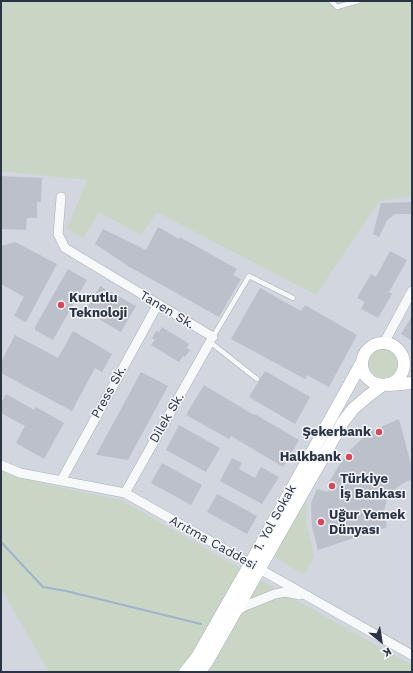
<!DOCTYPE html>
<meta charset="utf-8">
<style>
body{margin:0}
#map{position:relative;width:413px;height:673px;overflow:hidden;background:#e4e7ec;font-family:"Work Sans",sans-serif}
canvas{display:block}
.frame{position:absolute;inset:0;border:2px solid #2b3445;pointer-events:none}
.north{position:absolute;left:361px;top:621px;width:40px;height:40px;-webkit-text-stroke:3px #f4f6f9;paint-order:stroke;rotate:150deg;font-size:11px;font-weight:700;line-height:16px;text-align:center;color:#2b3445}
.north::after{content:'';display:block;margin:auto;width:14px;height:18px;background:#2b3445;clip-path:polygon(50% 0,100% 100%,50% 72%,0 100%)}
</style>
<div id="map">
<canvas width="413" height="673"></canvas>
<div class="frame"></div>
<div class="north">K</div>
</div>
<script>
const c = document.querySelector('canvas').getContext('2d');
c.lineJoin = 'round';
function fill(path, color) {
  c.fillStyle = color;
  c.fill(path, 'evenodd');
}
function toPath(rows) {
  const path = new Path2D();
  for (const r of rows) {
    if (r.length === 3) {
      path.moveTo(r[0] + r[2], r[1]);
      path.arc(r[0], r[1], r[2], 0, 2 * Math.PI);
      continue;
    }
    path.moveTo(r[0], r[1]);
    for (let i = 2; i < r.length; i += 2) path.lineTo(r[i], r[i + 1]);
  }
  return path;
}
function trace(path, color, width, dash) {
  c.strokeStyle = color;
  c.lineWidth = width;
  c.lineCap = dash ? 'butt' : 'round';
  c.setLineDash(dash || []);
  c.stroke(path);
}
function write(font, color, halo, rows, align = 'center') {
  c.font = font + ' "Work Sans",sans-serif';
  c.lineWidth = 3;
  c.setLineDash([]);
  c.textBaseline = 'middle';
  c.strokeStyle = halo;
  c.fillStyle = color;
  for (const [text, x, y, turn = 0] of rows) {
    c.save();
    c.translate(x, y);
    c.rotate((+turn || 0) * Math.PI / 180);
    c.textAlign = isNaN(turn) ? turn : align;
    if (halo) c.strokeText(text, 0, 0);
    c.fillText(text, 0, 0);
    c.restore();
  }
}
fill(toPath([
 [1,1,412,1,412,672,1,672]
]), '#d2d6de');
fill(toPath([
 [1,1,412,1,412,196,379,201,316,295,157,212,141,235,99,212,83,238,67,229,87,180,1,171],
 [384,363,15],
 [1,470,8,474,44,484,121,500,292,598,412,665,412,672,49,672,1,588],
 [307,499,306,522,314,556,304,575,274,557]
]), '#c9d6c5');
trace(toPath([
 [1,542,43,587,66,591,201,624]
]), '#9fb4cc', 2);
fill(toPath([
 [1,176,42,178,41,202,37,202,37,218,27,218,26,230,1,229],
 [412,202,412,214,395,214,387,220,379,237,373,234,381,203],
 [158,227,179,239,180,237,237,269,233,275,241,279,219,317,128,266,95,244,103,229,146,250],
 [15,242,57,264,26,322,14,316,24,297,1,284,1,246],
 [390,251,407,260,389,292,392,294,378,318,361,309,365,302,357,298,371,274,376,277],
 [68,269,87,280,53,340,35,330,35,327],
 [100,286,136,306,121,332,85,311],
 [260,288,301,311,305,305,357,335,329,387,307,375,305,379,231,339],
 [412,316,412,341,401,334],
 [162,327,189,344,187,348,190,350,185,357,183,356,179,362,151,345,155,340,152,338,156,331,159,332],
 [73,331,112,354,102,372,95,368,72,411,1,373,1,362,15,335,58,358],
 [265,371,310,397,295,424,249,397],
 [141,372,168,386,128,460,96,455],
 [204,385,254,415,255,414,299,440,283,467,231,436,229,439,186,415],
 [6,394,34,410,36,407,64,423,44,459,16,443,25,426,1,413,1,403],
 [399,419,412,468,412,480,407,481,396,488,388,497,384,510,387,527,318,550,312,527,311,503,317,489,328,492,330,480,343,459,351,449,369,432],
 [179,425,220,448,206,472,166,450],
 [232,458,242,463,239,469,255,478,261,467,279,477,262,504,220,481],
 [162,463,202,485,191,505,151,483],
 [217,494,257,516,247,534,207,512]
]), '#bbc0ca');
const lane = toPath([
 [331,1,337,7,358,1],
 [257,379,210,342,249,276,293,298]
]);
const street = toPath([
 [61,197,58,234,65,248,213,337],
 [384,343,412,291],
 [1,465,20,473,125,493,412,655],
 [61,481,158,304],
 [125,493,210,342],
 [235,612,245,606,275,594,285,592,300,595]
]);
const secondary = toPath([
 [383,364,21],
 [389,385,412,383],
 [185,672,197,657,250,564,362,362],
 [199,672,207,662,343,422,353,409,368,396,383,385]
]);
trace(lane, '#a9aeb7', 5.5);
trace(street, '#a9aeb7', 10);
trace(secondary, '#a9aeb7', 13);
trace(lane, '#f7f8fa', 4.5);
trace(street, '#f7f8fa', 9);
trace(secondary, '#fff', 12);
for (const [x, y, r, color] of [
 [61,305,4,"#d1495b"],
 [379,432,4,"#d1495b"],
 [349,457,4,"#d1495b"],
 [332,486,4,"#d1495b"],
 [321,522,4,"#d1495b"]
]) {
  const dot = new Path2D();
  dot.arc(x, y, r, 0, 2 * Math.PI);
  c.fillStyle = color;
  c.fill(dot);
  trace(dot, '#f4f6f9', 1.5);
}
write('bold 13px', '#2b3445', '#f4f6f9', [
 ["Kurutlu",69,298],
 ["Teknoloji",69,313],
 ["Şekerbank",371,432,"right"],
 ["Halkbank",341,457,"right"],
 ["Türkiye",340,479],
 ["İş Bankası",340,494],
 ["Uğur Yemek",329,515],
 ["Dünyası",329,530]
], 'left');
write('13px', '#2b3445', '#f4f6f9', [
 ["Tanen Sk.",167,310,31],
 ["Press Sk.",109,392,-61],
 ["Dilek Sk.",167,418,-60],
 ["1. Yol Sokak",275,518,-61],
 ["Arıtma Caddesi",213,543,29]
]);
</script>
